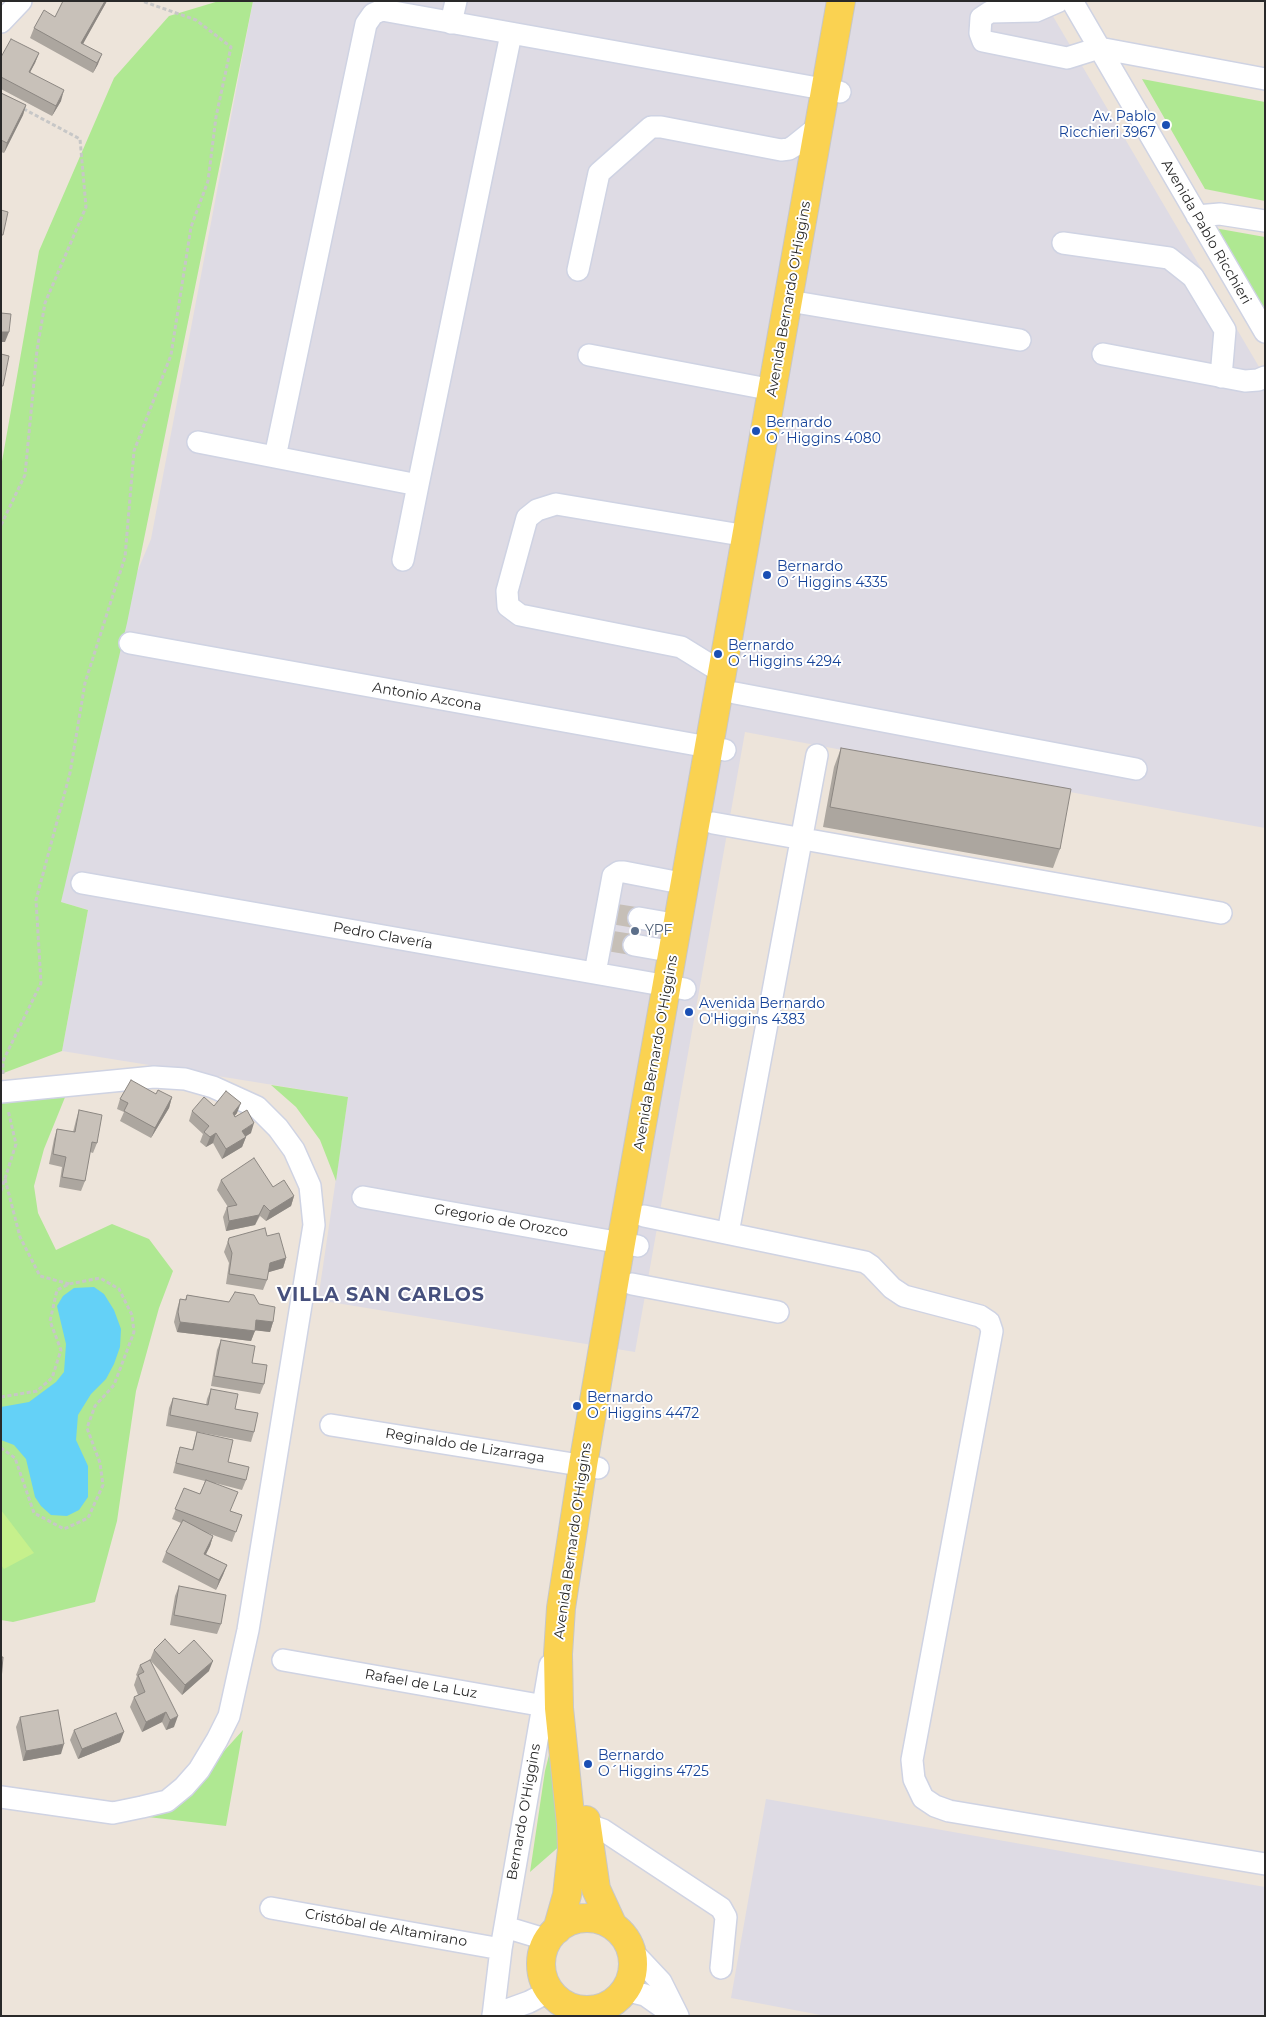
<!DOCTYPE html>
<meta charset="utf-8">
<style>
body{margin:0}
#map{position:relative;width:1266px;height:2017px;overflow:hidden;background:#ede4da;font-family:Montserrat,sans-serif}
canvas{display:block}
.frame{position:absolute;inset:0;border:2px solid #292929;pointer-events:none}
</style>
<div id="map">
<canvas width="1266" height="2017"></canvas>
<div class="frame"></div>
</div>
<script>
const c = document.querySelector('canvas').getContext('2d');
c.lineJoin = 'round';
function fill(path, color) {
  c.fillStyle = color;
  c.fill(path, 'evenodd');
}
function toPath(rows) {
  const path = new Path2D();
  for (const r of rows) {
    if (r.length === 3) {
      path.moveTo(r[0] + r[2], r[1]);
      path.arc(r[0], r[1], r[2], 0, 2 * Math.PI);
      continue;
    }
    path.moveTo(r[0], r[1]);
    for (let i = 2; i < r.length; i += 2) path.lineTo(r[i], r[i + 1]);
  }
  return path;
}
function trace(path, color, width, dash) {
  c.strokeStyle = color;
  c.lineWidth = width;
  c.lineCap = dash ? 'butt' : 'round';
  c.setLineDash(dash || []);
  c.stroke(path);
}
function write(font, color, halo, rows, align = 'center') {
  c.font = font + ' Montserrat,sans-serif';
  c.lineWidth = 4;
  c.setLineDash([]);
  c.textBaseline = 'middle';
  c.strokeStyle = halo;
  c.fillStyle = color;
  for (const [text, x, y, turn = 0] of rows) {
    c.save();
    c.translate(x, y);
    c.rotate((+turn || 0) * Math.PI / 180);
    c.textAlign = isNaN(turn) ? turn : align;
    if (halo) c.strokeText(text, 0, 0);
    c.fillText(text, 0, 0);
    c.restore();
  }
}
fill(toPath([
 [253,1,1044,1,1265,377,1265,828,745,732,635,1352,318,1300,348,1097,62,1051,88,910,61,902,105,648,151,539],
 [766,1799,1265,1887,1265,2016,826,2016,731,1998]
]), '#dedbe4');
fill(toPath([
 [219,1,253,1,127,623,61,902,88,910,62,1051,1,1074,1,467,39,251,114,78,169,16],
 [1142,79,1265,102,1265,201,1205,189],
 [1203,226,1265,237,1265,332],
 [70,1085,44,1149,34,1186,38,1213,56,1250,112,1224,149,1239,173,1271,159,1308,136,1391,117,1521,95,1602,13,1622,1,1620,1,1091],
 [271,1085,348,1097,336,1181,320,1140,296,1107],
 [243,1730,226,1826,113,1813,166,1791,215,1761],
 [553,1739,562,1844,530,1872,545,1771]
]), '#afe892');
fill(toPath([
 [1,1510,34,1553,4,1569,1,1565]
]), '#c6f08c');
fill(toPath([
 [94,1287,104,1294,114,1310,121,1329,120,1347,114,1364,106,1379,91,1394,78,1415,76,1440,88,1466,88,1497,79,1510,67,1516,51,1515,41,1506,35,1497,26,1459,14,1445,1,1440,1,1407,29,1402,56,1382,64,1372,66,1344,57,1306,63,1296,74,1288]
]), '#64d1f7');
trace(toPath([
 [614,914,639,918],
 [610,941,634,945]
]), '#c6bfb7', 21, [21, 11]);
const minor = toPath([
 [1059,1,1036,11,990,12,981,18,980,33,983,41,1067,58,1099,48,1265,79],
 [1072,1,1265,332],
 [1,22,21,1],
 [451,23,456,1],
 [1197,216,1220,214,1265,221],
 [1063,243,1169,258,1193,277,1225,330,1221,377],
 [578,270,599,173,651,127,661,127,781,150,789,149,794,146,819,126],
 [801,303,1020,340],
 [1103,354,1245,381,1258,380,1265,377],
 [589,355,773,390],
 [198,442,418,485,511,34],
 [275,457,366,24,373,14,382,10,840,92],
 [403,560,418,485],
 [130,643,725,750],
 [723,673,681,647,520,615,508,606,507,591,527,518,537,510,556,504,747,536],
 [735,693,1136,769],
 [713,823,1221,913],
 [82,883,685,989],
 [639,918,679,925],
 [634,945,674,952],
 [595,973,613,876,619,872,624,872,686,884],
 [1,1092,154,1077,185,1079,213,1087,257,1107,278,1128,294,1150,310,1186,314,1225,248,1630,229,1716,217,1740,199,1770,184,1787,167,1801,142,1807,113,1813,1,1797],
 [363,1197,638,1246],
 [644,1216,865,1262,871,1266,892,1288,904,1296,980,1316,989,1322,992,1331,912,1760,914,1779,923,1798,935,1806,949,1811,1265,1864],
 [728,1233,817,755],
 [632,1284,778,1312],
 [331,1425,598,1468],
 [283,1660,556,1708],
 [574,1824,586,1824,603,1830,721,1908,726,1917,721,1968],
 [271,1908,501,1949],
 [505,1927,548,1940],
 [630,1949,661,1982,678,2016],
 [625,1990,645,1995,675,2016],
 [493,2015,529,2002,550,1991],
 [493,2016,501,1949,550,1665]
]);
const major = toPath([
 [586,1820,596,1889,613,1926],
 [587,1964,46],
 [557,1930,567,1895,572,1849,571,1824,559,1708,558,1654,561,1608,583,1465,621,1243,841,1]
]);
trace(minor, '#cfd3e3', 24);
trace(major, '#c7c7c7', 30);
trace(toPath([
 [1,525,25,475,37,350,45,303,86,207,80,139,22,108],
 [3,1074,3,1061,41,983,36,900,70,773,85,683,125,557,134,451,171,355,191,227,208,181,216,117,231,47,196,20,142,1],
 [5,1179,20,1237,40,1276,69,1284],
 [1,1191,16,1144,8,1110],
 [1,1397,37,1391,52,1378,61,1350,50,1321,57,1290,69,1284,100,1278,119,1289,132,1315,134,1332,114,1385,95,1406,87,1428,100,1463,103,1485,88,1518,64,1529,34,1513,15,1458,1,1448]
]), '#c7c7c7', 3, [4, 2.5]);
trace(minor, '#fff', 21);
trace(major, '#fad251', 28);
fill(toPath([
 [63,1,107,1,83,43,98,64,93,73,30,38,34,28,55,17],
 [39,53,35,63,30,72,61,101,52,116,1,89,1,57],
 [1,93,26,105,23,115,4,153,1,152],
 [841,748,1060,849,1053,868,823,827,834,767],
 [156,1094,172,1097,169,1108,151,1138,120,1121,124,1112,117,1109,120,1099],
 [214,1106,237,1113,234,1116,251,1133,245,1137,246,1137,242,1147,222,1159,213,1143,206,1147,200,1142,203,1134,189,1121,192,1111],
 [79,1110,97,1143,93,1153,90,1152,85,1181,81,1191,59,1187,62,1167,49,1164,54,1139,57,1129,73,1132,76,1120],
 [221,1180,273,1187,294,1196,291,1206,266,1221,260,1216,255,1225,226,1231,223,1217,227,1207,228,1207,217,1190],
 [267,1236,286,1258,283,1268,268,1272,267,1280,263,1290,226,1284,229,1263,224,1252,229,1238],
 [187,1295,229,1302,259,1304,273,1322,270,1332,255,1330,251,1341,177,1332,174,1322,177,1309,180,1299,185,1300],
 [221,1340,252,1363,264,1384,260,1394,211,1386,217,1350],
 [211,1389,235,1409,254,1432,251,1442,166,1426,169,1408,173,1398,206,1405,207,1399],
 [197,1432,246,1480,242,1490,215,1483,230,1511,242,1515,232,1542,205,1532,213,1536,210,1546,206,1554,227,1565,223,1575,216,1590,162,1562,166,1552,181,1523,172,1519,184,1488,200,1494,205,1481,173,1473,177,1457,180,1447,192,1450],
 [179,1586,221,1624,217,1634,170,1625,175,1596],
 [154,1650,179,1654,209,1671,182,1695,150,1660,174,1727,166,1730,162,1722,142,1732,130,1707,134,1697,138,1695,134,1685,137,1676,136,1675,140,1665,150,1660],
 [20,1717,61,1754,23,1761,16,1727],
 [74,1730,120,1742,78,1759,70,1740]
]), '#aca69f');
fill(toPath([
 [105,1,107,1,78,53,81,43],
 [39,53,35,63,25,82,29,72],
 [102,54,98,64,93,73,97,63],
 [64,90,61,101,52,116,56,106],
 [26,105,23,115,4,153,7,143],
 [1,332,9,332,5,342,1,342],
 [172,1097,169,1108,151,1138,155,1128],
 [241,1103,237,1113,229,1123,233,1113],
 [254,1123,251,1133,238,1141,242,1131],
 [216,1133,213,1143,206,1147,210,1137],
 [246,1137,242,1147,222,1159,226,1149],
 [294,1196,291,1206,266,1221,270,1211],
 [264,1205,255,1225,226,1231,229,1221],
 [286,1258,283,1268,266,1273,270,1263],
 [256,1320,273,1322,270,1332,252,1330],
 [180,1322,255,1331,251,1341,177,1332],
 [213,1536,210,1546,201,1564,204,1554],
 [227,1565,223,1575,216,1590,219,1580],
 [213,1661,209,1671,182,1695,185,1685],
 [166,1712,162,1722,142,1732,146,1722],
 [178,1716,174,1727,166,1730,170,1720],
 [124,1732,120,1742,78,1759,82,1749],
 [64,1744,61,1754,23,1761,26,1751]
]), '#8c8782');
const building = toPath([
 [63,1,105,1,81,43,102,54,97,63,34,28,44,10,55,17,63,1],
 [11,39,39,53,29,72,64,90,56,106,1,77,1,57,11,39],
 [1,93,26,105,7,143,1,140,1,93],
 [1,210,8,212,3,235,1,235,1,210],
 [1,313,11,314,9,332,1,332,1,313],
 [1,354,9,356,3,386,1,386,1,354],
 [841,748,1071,789,1060,849,830,807,841,748],
 [131,1080,156,1094,158,1090,172,1097,155,1128,124,1111,128,1103,120,1099,131,1080],
 [226,1091,241,1103,233,1113,235,1117,247,1110,254,1123,242,1131,246,1137,226,1149,216,1133,210,1137,204,1132,209,1126,192,1111,204,1097,214,1106,226,1091],
 [79,1110,102,1115,97,1143,92,1142,85,1181,62,1177,66,1157,53,1154,57,1129,75,1132,79,1110],
 [254,1158,273,1187,284,1180,294,1196,270,1211,264,1205,259,1215,229,1221,227,1207,237,1205,221,1180,254,1158],
 [265,1228,267,1236,279,1233,286,1258,270,1263,267,1280,229,1274,232,1253,228,1242,229,1238,265,1228],
 [235,1292,254,1295,259,1304,275,1307,273,1322,256,1320,255,1331,180,1322,178,1312,180,1299,186,1300,187,1295,229,1302,235,1292],
 [221,1340,255,1346,252,1363,267,1365,264,1384,214,1376,221,1340],
 [211,1389,238,1394,235,1409,258,1413,254,1432,170,1415,173,1398,208,1405,211,1389],
 [197,1432,233,1440,228,1462,249,1467,246,1480,176,1463,180,1447,193,1450,197,1432],
 [206,1480,238,1492,230,1511,242,1515,236,1532,175,1509,184,1488,200,1494,206,1480],
 [183,1520,213,1536,204,1554,227,1565,219,1580,166,1552,183,1520],
 [179,1586,226,1595,221,1624,174,1615,179,1586],
 [165,1639,179,1654,194,1640,213,1661,185,1685,154,1650,165,1639],
 [1,1657,3,1657,1,1680,1,1657],
 [150,1660,178,1716,170,1720,166,1712,146,1722,134,1697,145,1692,138,1675,144,1672,140,1665,150,1660],
 [58,1710,64,1744,26,1751,20,1717,58,1710],
 [116,1713,124,1732,82,1749,74,1730,116,1713]
]);
fill(building, '#c8c1b9');
trace(building, '#8c8782', 1);
for (const [x, y, r, color] of [
 [1166,125,5,"#1a4fb4"],
 [756,431,5,"#1a4fb4"],
 [767,575,5,"#1a4fb4"],
 [718,654,5,"#1a4fb4"],
 [635,931,5,"#5c6f8a"],
 [689,1012,5,"#1a4fb4"],
 [577,1406,5,"#1a4fb4"],
 [588,1764,5,"#1a4fb4"]
]) {
  const dot = new Path2D();
  dot.arc(x, y, r, 0, 2 * Math.PI);
  c.fillStyle = color;
  c.fill(dot);
  trace(dot, '#fff', 2);
}
write('14px', '#164399', '#fff', [
 ["Av. Pablo",1156,117,"right"],
 ["Ricchieri 3967",1156,133,"right"],
 ["Bernardo",766,423],
 ["O´Higgins 4080",766,439],
 ["Bernardo",777,567],
 ["O´Higgins 4335",777,583],
 ["Bernardo",728,646],
 ["O´Higgins 4294",728,662],
 ["Avenida Bernardo",699,1004],
 ["O'Higgins 4383",699,1020],
 ["Bernardo",587,1398],
 ["O´Higgins 4472",587,1414],
 ["Bernardo",598,1756],
 ["O´Higgins 4725",598,1772]
], 'left');
write('14px', '#292929', '#fff', [
 ["Avenida Pablo Ricchieri",1206,232,60],
 ["Avenida Bernardo O'Higgins",789,299,-80],
 ["Antonio Azcona",427,697,10],
 ["Pedro Clavería",383,936,10],
 ["Avenida Bernardo O'Higgins",656,1053,-80],
 ["Gregorio de Orozco",501,1221,10],
 ["Reginaldo de Lizarraga",465,1446,9],
 ["Avenida Bernardo O'Higgins",573,1541,-82],
 ["Rafael de La Luz",421,1684,10],
 ["Bernardo O'Higgins",524,1812,-80],
 ["Cristóbal de Altamirano",386,1928,10]
]);
write('14px', '#4e5e75', '#fff', [
 ["YPF",645,931]
], 'left');
c.letterSpacing = '1px';
write('bold 19px', '#46507d', '#fff', [
 ["VILLA SAN CARLOS",381,1295]
]);
c.letterSpacing = '0px';
</script>
